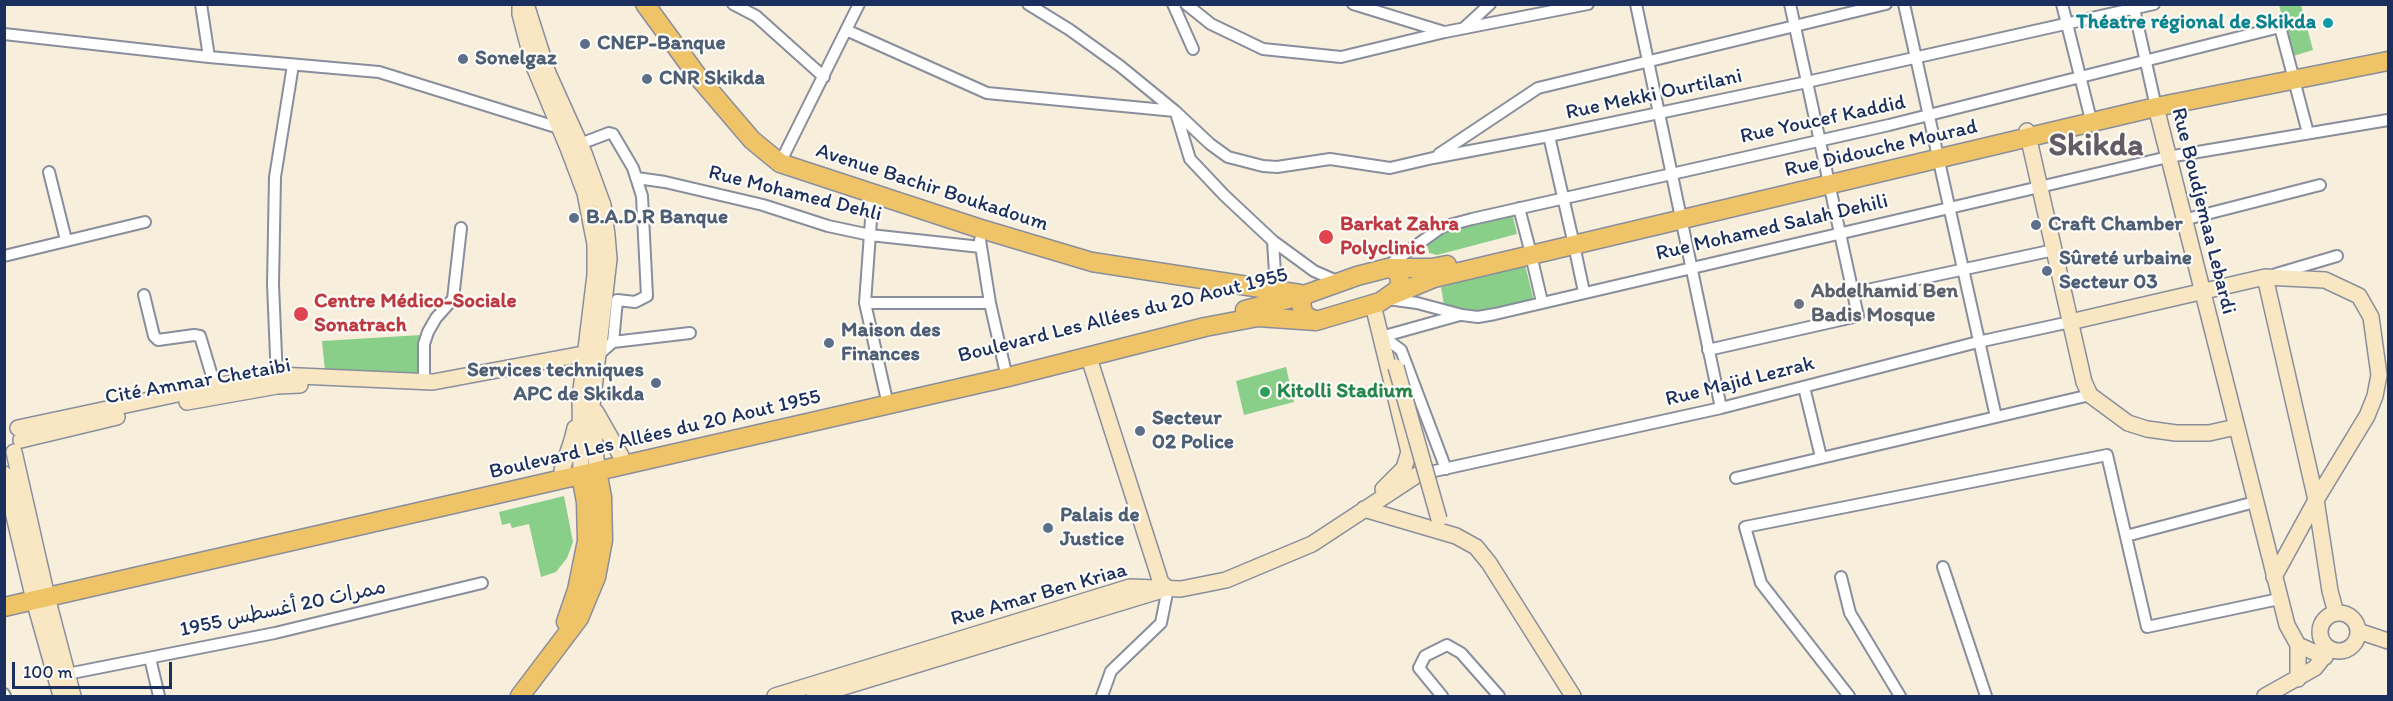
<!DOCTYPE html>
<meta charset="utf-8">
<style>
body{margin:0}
#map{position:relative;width:2393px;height:701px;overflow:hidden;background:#f7eedc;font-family:Itim,sans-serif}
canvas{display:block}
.frame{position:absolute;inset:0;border:6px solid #1b2f5e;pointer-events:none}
.scale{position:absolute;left:12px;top:662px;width:160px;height:27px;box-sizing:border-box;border:3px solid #1b2f5e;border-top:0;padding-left:8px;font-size:18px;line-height:21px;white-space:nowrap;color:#1b2f5e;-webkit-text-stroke:4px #fdfcf7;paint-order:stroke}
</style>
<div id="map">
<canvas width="2393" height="701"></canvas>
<div class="frame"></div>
<div class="scale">100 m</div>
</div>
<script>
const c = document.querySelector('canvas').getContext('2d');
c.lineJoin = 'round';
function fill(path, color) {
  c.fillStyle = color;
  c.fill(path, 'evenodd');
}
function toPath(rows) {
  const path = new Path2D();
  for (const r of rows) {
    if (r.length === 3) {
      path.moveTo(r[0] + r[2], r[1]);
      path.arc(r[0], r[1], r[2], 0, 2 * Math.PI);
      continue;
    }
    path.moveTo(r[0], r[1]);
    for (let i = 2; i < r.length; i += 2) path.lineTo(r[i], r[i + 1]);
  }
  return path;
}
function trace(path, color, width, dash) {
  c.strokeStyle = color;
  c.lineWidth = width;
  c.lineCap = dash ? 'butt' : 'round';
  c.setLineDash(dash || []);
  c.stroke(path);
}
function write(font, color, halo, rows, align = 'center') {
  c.font = font + ' Itim,"Playpen Sans Arabic",sans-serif';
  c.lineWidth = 4.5;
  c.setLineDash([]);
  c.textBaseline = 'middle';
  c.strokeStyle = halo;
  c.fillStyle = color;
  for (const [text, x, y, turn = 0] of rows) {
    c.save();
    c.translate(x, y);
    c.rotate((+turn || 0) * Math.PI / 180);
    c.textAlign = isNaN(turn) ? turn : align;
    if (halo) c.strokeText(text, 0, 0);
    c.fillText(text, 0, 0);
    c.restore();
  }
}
fill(toPath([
 [2279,5,2301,5,2313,50,2293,56],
 [1512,213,1517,234,1437,255,1429,253,1427,243,1442,230],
 [1525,265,1534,301,1479,313,1444,305,1441,287],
 [421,335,421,376,325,371,322,341],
 [1286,367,1294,402,1244,415,1236,381],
 [564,496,573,542,567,558,556,572,541,577,529,524,512,528,510,523,502,525,499,512]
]), '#8acf89');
const street = toPath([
 [733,4,756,16,824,77],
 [1028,4,1070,30,1120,66,1175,111,1210,144,1228,157,1263,166,1277,167,1330,159,1390,168,1433,158,1549,136,1807,82,2154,4],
 [1173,4,1193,49],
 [1186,4,1211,24,1263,49,1341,57,1445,32,1588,4],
 [1353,4,1444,32],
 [1636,4,1721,408],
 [1904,4,1996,417],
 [2062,4,2090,116],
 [2133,4,2156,107],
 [1464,28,1490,4],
 [846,30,987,93,1175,111],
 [4,34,209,57,201,4],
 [209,57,379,72,559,128],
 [2294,80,2308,133],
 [1176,113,1190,159,1224,195,1273,241,1314,271,1339,282],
 [1549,136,1572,236],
 [580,144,609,133,613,134,633,168,642,196,647,296,635,302,617,300,613,342,598,355],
 [1439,154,1538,88,1886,4],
 [780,163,859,4],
 [49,172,66,240],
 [637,178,665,182,763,205,828,226,870,235,981,247],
 [873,192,865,303,886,396],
 [1519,208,1529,246],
 [2183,220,2320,185],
 [980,240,990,303,1005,369],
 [1273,241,1276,289],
 [1574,245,1584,292],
 [1531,255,1542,302],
 [4,256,145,222],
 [1386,267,1442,227,1472,219,1889,125,2280,27,2292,72],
 [2276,274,2337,256],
 [1853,293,2054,250],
 [144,295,154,336,158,340,194,335,200,336,215,386],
 [1388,299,1417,303,1462,315,1478,317,1495,314,2168,157,2388,120],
 [865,303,990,303],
 [1388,335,1460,315],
 [1389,341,1401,350,1446,469],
 [613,342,690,333],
 [1708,350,1858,316,1790,4],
 [277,380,273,284,275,177,293,65],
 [424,382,424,344,428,332,436,318,453,299,461,228],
 [1804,387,1821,457],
 [1421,474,1721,408,1978,342,2070,322],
 [1736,478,2090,395],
 [2126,536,2255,502],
 [1943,567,1986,696],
 [1841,577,1850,613,1900,696],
 [150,658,159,696],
 [62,675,275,633,482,583],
 [4,694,5,696],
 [1102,696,1111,671,1161,623,1168,588],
 [1442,696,1419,668,1425,656,1447,645,1461,653,1499,696],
 [1849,696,1761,583,1745,527,2107,455,2147,627,2279,599]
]);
const secondary = toPath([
 [520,4,520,14,533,64,568,148,585,193,595,244,595,275,580,398,581,475],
 [526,4,548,73,584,153,603,205,607,235,609,259,592,406,597,471],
 [2156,107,2287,625,2298,645,2325,657],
 [2027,131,2084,382,2090,395,2128,423,2147,429,2176,433,2209,433,2236,427],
 [2265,277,2325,280,2359,296,2371,317,2379,375,2375,396,2367,416,2316,500,2274,577],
 [1373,305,1409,452,1404,468,1383,489],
 [2070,322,2265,277,2316,500,2330,591,2336,613],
 [1089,358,1156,567,1161,583,1168,588],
 [187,402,277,386,300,385],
 [596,412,621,456],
 [18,428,215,386,277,375,433,382,599,351],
 [21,440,117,417],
 [14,452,47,597,73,696],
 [562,470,572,440,575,428],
 [4,474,34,600,61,696],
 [1364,509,1456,536,1476,547,1489,563,1573,696],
 [2339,632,19],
 [2358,631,2388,641],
 [2298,679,2298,645],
 [775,696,1130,587,1181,589,1226,580,1312,544,1417,475],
 [814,696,1159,591],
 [2265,696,2315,668,2329,650]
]);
const primary = toPath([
 [645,4,699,78,752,140,780,163,978,228,1092,262,1300,294],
 [1388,268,1432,268,1447,265],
 [1388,268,1395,270,1399,274,1400,284,1397,290,1380,302,1316,321,1304,315,1301,304,1304,295,1357,276,1388,268],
 [1388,297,1434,278,2156,107,2388,61],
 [1245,310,1304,295],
 [4,607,1008,377,1205,327,1258,317,1316,321],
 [566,622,577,590,587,541,586,502,581,475],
 [520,696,579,618,596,577,603,540,602,497,597,471]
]);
trace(street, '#898e9d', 14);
trace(secondary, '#898e9d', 18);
trace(primary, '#898e9d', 21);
trace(street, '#fff', 10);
trace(secondary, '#f9e7c3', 15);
trace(primary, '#efc469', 18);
const secondaryBridge = toPath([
 [1396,367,1439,519]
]);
trace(secondaryBridge, '#898e9d', 18, []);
trace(secondaryBridge, '#f9e7c3', 15);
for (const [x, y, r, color] of [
 [2328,23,6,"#0f9aa8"],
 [585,44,6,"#5c6f8a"],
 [463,59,6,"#5c6f8a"],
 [647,79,6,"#5c6f8a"],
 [574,218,6,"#5c6f8a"],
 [2036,225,6,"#5c6f8a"],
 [1326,237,8,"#e0444e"],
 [2047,271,6,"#5c6f8a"],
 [1799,304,6,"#6b7280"],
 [301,314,8,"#e0444e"],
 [829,343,6,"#5c6f8a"],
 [656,383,6,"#5c6f8a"],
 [1265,392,6,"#2e9e5b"],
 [1140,431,6,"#5c6f8a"],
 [1048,528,6,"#5c6f8a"]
]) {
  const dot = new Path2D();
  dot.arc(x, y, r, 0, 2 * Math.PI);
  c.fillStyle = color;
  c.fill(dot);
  trace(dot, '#fdfcf7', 2);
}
write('bold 21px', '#0d838f', '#fdfcf7', [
 ["Théatre régional de Skikda",2316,23]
], 'right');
write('bold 21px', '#4e5e75', '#fdfcf7', [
 ["CNEP-Banque",597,44],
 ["Sonelgaz",475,59],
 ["CNR Skikda",659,79],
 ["B.A.D.R Banque",586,218],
 ["Craft Chamber",2048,225],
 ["Sûreté urbaine",2059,259],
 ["Secteur 03",2059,283],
 ["Maison des",841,331],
 ["Finances",841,355],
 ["Services techniques",644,371,"right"],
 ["APC de Skikda",644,395,"right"],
 ["Secteur",1152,419],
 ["02 Police",1152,443],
 ["Palais de",1060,516],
 ["Justice",1060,540]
], 'left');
write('21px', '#1b2f5e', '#fdfcf7', [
 ["Rue Mekki Ourtilani",1654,95,-12],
 ["Rue Youcef Kaddid",1823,120,-12],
 ["Rue Didouche Mourad",1881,149,-13],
 ["Avenue Bachir Boukadoum",932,188,18],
 ["Rue Mohamed Dehli",795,194,14],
 ["Rue Boudjemaa Lebardi",2203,211,76],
 ["Rue Mohamed Salah Dehili",1772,228,-13],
 ["Boulevard Les Allées du 20 Aout 1955",1123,316,-14],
 ["Cité Ammar Chetaibi",198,382,-10],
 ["Rue Majid Lezrak",1740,382,-14],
 ["Boulevard Les Allées du 20 Aout 1955",655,435,-13],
 ["Rue Amar Ben Kriaa",1039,595,-16],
 ["ممرات 20 أغسطس 1955",283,609,-12]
]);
write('bold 21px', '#be3a42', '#fdfcf7', [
 ["Barkat Zahra",1340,225],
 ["Polyclinic",1340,249],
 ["Centre Médico-Sociale",314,302],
 ["Sonatrach",314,326]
], 'left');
write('bold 21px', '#5b616d', '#fdfcf7', [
 ["Abdelhamid Ben",1811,292],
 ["Badis Mosque",1811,316]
], 'left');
write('bold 21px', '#27864d', '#fdfcf7', [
 ["Kitolli Stadium",1277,392]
], 'left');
write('bold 33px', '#635b65', '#fdfcf7', [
 ["Skikda",2096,147]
]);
</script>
